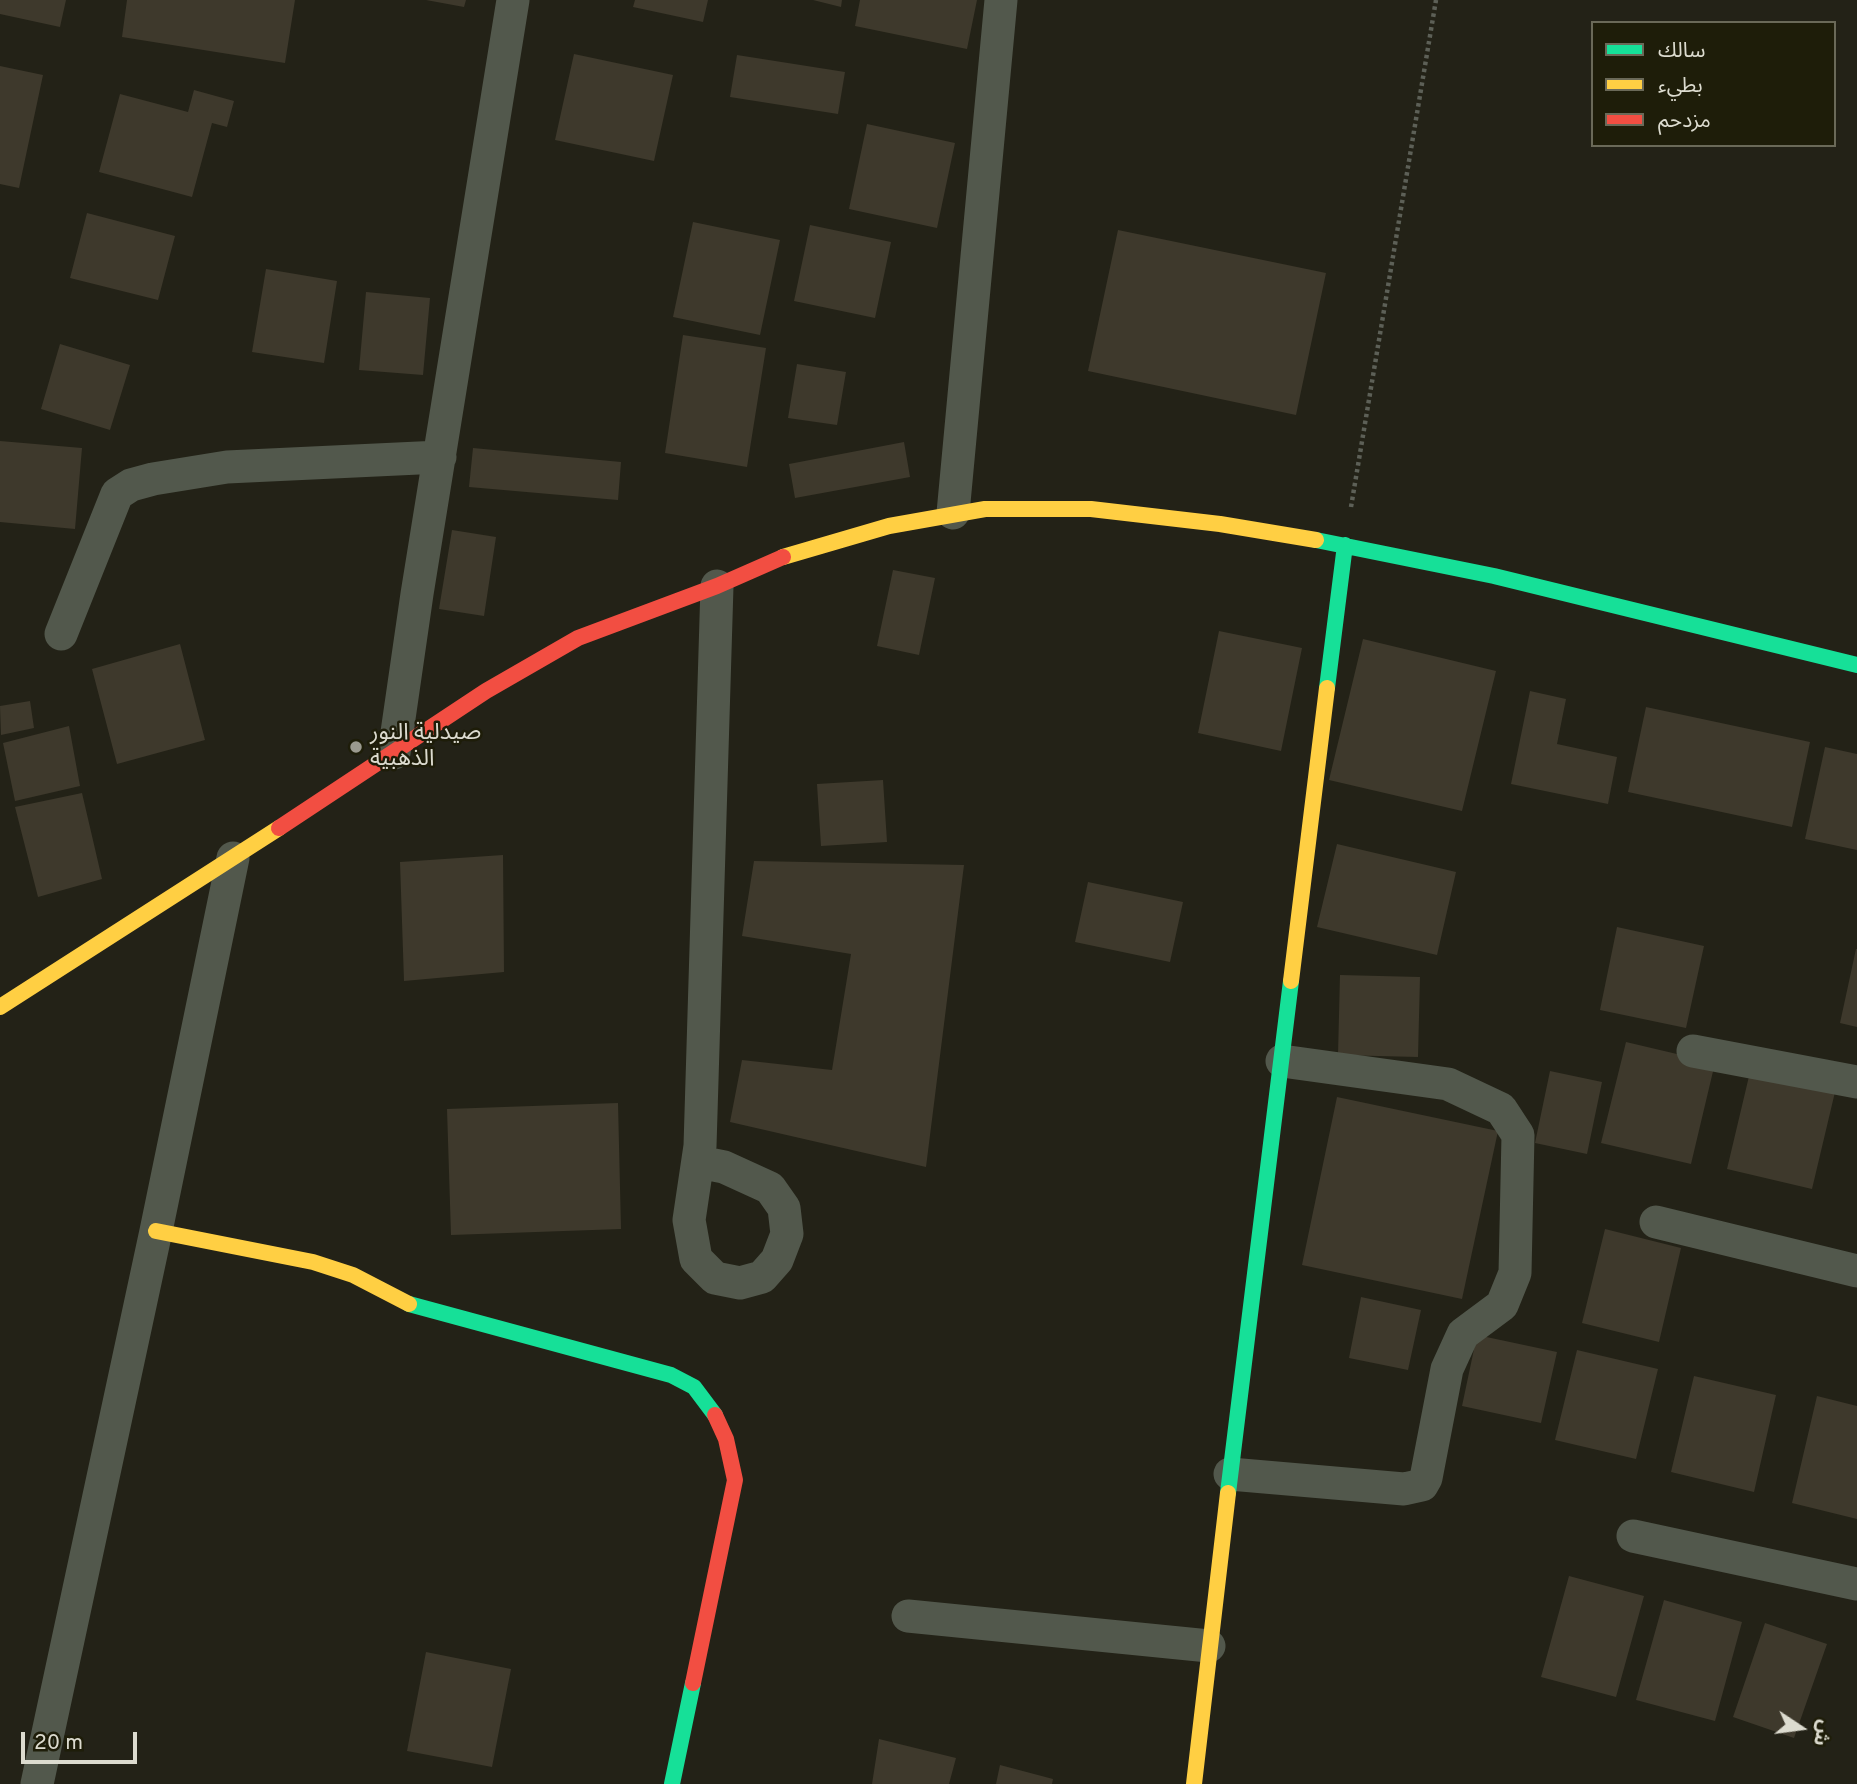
<!DOCTYPE html>
<meta charset="utf-8">
<style>
body{margin:0}
#map{position:relative;width:1857px;height:1784px;overflow:hidden;background:#232217;font-family:Overpass,"Noto Sans Arabic",sans-serif}
canvas{display:block}
.legend{position:absolute;left:1591px;top:21px;width:245px;height:126px;box-sizing:border-box;background:#1e1d09;border:2px solid #6a6958;margin:0;padding:9px 12px;list-style:none;font-size:21px;color:#dcdbcf}
.legend li{display:flex;align-items:center;gap:14px;height:35px}
.legend b{width:35px;border:2px solid #6a6958}
.north{position:absolute;left:1766px;top:1693px;width:70px;height:70px;-webkit-text-stroke:5px #1e1d09;paint-order:stroke;rotate:103deg;font-size:19px;font-weight:700;line-height:28px;text-align:center;color:#dcdbcf}
.north::after{content:'';display:block;margin:auto;width:24px;height:32px;background:#dcdbcf;clip-path:polygon(50% 0,100% 100%,50% 72%,0 100%)}
.scale{position:absolute;left:21px;top:1732px;width:116px;height:32px;box-sizing:border-box;border:4px solid #dcdbcf;border-top:0;padding-left:9px;font-size:21px;line-height:24px;white-space:nowrap;color:#dcdbcf;-webkit-text-stroke:5px #1e1d09;paint-order:stroke}
</style>
<div id="map">
<canvas width="1857" height="1784"></canvas>
<ul class="legend">
<li><b style="height:9px;background:#16e098"></b>سالك</li>
<li><b style="height:9px;background:#ffcf43"></b>بطيء</li>
<li><b style="height:9px;background:#f24e42"></b>مزدحم</li>
</ul>
<div class="north">ش</div>
<div class="scale">20 m</div>
</div>
<script>
const c = document.querySelector('canvas').getContext('2d');
c.lineJoin = 'round';
function fill(path, color) {
  c.fillStyle = color;
  c.fill(path, 'evenodd');
}
function toPath(rows) {
  const path = new Path2D();
  for (const r of rows) {
    path.moveTo(r[0], r[1]);
    for (let i = 2; i < r.length; i += 2) path.lineTo(r[i], r[i + 1]);
  }
  return path;
}
function trace(path, color, width, dash) {
  c.strokeStyle = color;
  c.lineWidth = width;
  c.lineCap = dash ? 'butt' : 'round';
  c.setLineDash(dash || []);
  c.stroke(path);
}
function write(font, color, halo, rows, align = 'center') {
  c.font = font + ' Overpass,"Noto Sans Arabic",sans-serif';
  c.lineWidth = 5;
  c.setLineDash([]);
  c.textBaseline = 'middle';
  c.strokeStyle = halo;
  c.fillStyle = color;
  for (const [text, x, y, turn = 0] of rows) {
    c.save();
    c.translate(x, y);
    c.rotate((+turn || 0) * Math.PI / 180);
    c.textAlign = isNaN(turn) ? turn : align;
    if (halo) c.strokeText(text, 0, 0);
    c.fillText(text, 0, 0);
    c.restore();
  }
}
fill(toPath([
 [0,0,66,0,60,27,0,14],
 [127,0,295,0,285,63,122,37],
 [426,0,466,0,464,7],
 [635,0,708,0,703,22,633,7],
 [813,0,842,0,841,7],
 [860,0,977,0,967,49,855,26],
 [574,54,673,75,654,161,555,140],
 [737,55,845,72,838,114,730,97],
 [0,66,43,75,19,188,0,184],
 [194,90,234,101,227,127,212,123,192,197,99,172,120,94,188,112],
 [867,124,955,143,937,228,849,209],
 [87,213,175,236,158,300,70,278],
 [693,222,780,240,760,335,673,317],
 [810,225,891,242,875,318,794,301],
 [1118,230,1326,273,1296,415,1088,371],
 [266,269,337,281,324,363,252,352],
 [366,292,430,298,423,375,359,370],
 [683,335,766,348,747,467,665,453],
 [60,344,130,365,110,430,41,409],
 [797,364,846,372,837,425,788,418],
 [0,441,82,448,75,529,0,522],
 [904,442,910,477,795,498,789,464],
 [473,448,621,462,618,500,469,487],
 [452,530,496,537,484,616,439,609],
 [893,570,935,578,919,655,877,646],
 [1219,631,1302,648,1281,751,1198,733],
 [1363,639,1496,671,1462,811,1329,780],
 [180,644,205,740,117,764,92,669],
 [1530,691,1566,699,1557,744,1617,757,1608,804,1511,784],
 [30,701,34,728,1,735,0,706],
 [1646,707,1810,742,1792,827,1628,792],
 [69,726,80,786,15,801,3,743],
 [1825,747,1857,754,1857,850,1805,839],
 [883,780,887,842,821,846,817,784],
 [82,793,102,879,38,897,15,807],
 [1337,844,1456,872,1437,955,1317,927],
 [503,855,504,972,404,981,400,862],
 [754,861,964,865,926,1167,730,1122,742,1060,832,1070,851,954,742,936],
 [1088,882,1183,902,1170,962,1075,942],
 [1617,927,1704,946,1686,1028,1600,1010],
 [1856,949,1857,949,1857,1027,1840,1023],
 [1340,975,1420,977,1418,1057,1338,1055],
 [1626,1042,1715,1063,1691,1164,1601,1143],
 [1550,1071,1602,1082,1587,1154,1535,1143],
 [1750,1072,1835,1092,1812,1189,1727,1169],
 [1337,1097,1498,1131,1462,1299,1302,1265],
 [618,1103,621,1229,451,1235,447,1109],
 [1605,1229,1681,1248,1659,1342,1582,1323],
 [1361,1297,1421,1310,1408,1370,1349,1358],
 [1477,1335,1557,1352,1541,1423,1462,1406],
 [1577,1350,1658,1369,1636,1459,1555,1440],
 [1694,1376,1776,1395,1754,1492,1671,1472],
 [1817,1396,1857,1406,1857,1519,1792,1503],
 [1569,1576,1644,1596,1616,1697,1541,1677],
 [1664,1600,1742,1622,1715,1721,1636,1700],
 [1765,1623,1827,1644,1794,1738,1733,1717],
 [426,1652,511,1669,492,1767,407,1751],
 [879,1739,956,1758,949,1784,872,1784],
 [1000,1765,1053,1779,1052,1784,996,1784]
]), '#3e392c');
trace(toPath([
 [1351,507,1436,0]
]), '#5d6057', 4.5, [3.5, 3.5]);
trace(toPath([
 [953,513,1001,0],
 [61,634,117,494,131,485,153,479,227,467,440,457],
 [394,753,417,594,513,0],
 [1693,1051,1857,1082],
 [699,1162,724,1167,770,1188,784,1208,787,1234,777,1260,762,1277,740,1283,715,1278,696,1259,689,1220,700,1146,717,586],
 [1656,1222,1857,1271],
 [1230,1474,1404,1489,1422,1485,1426,1478,1447,1369,1463,1334,1502,1305,1515,1273,1518,1135,1501,1109,1448,1084,1282,1061],
 [1633,1536,1857,1584],
 [908,1616,1209,1646],
 [37,1784,156,1231,233,858]
]), '#52584c', 33);
trace(toPath([
 [1316,540,1494,576,1857,665],
 [1327,688,1345,545],
 [409,1304,671,1375,694,1387,715,1415],
 [1228,1493,1291,981],
 [672,1784,693,1683]
]), '#16e098', 16);
trace(toPath([
 [783,557,889,526,985,509,1091,509,1220,524,1316,540],
 [1291,981,1327,688],
 [0,1007,279,828],
 [156,1231,313,1262,353,1275,409,1304],
 [1194,1784,1228,1493]
]), '#ffcf43', 16);
trace(toPath([
 [279,828,486,691,578,638,717,586,783,557],
 [693,1683,735,1480,726,1439,715,1415]
]), '#f24e42', 16);
for (const [x, y, r, color] of [
 [356,747,7,"#9b9a8f"]
]) {
  const dot = new Path2D();
  dot.arc(x, y, r, 0, 2 * Math.PI);
  c.fillStyle = color;
  c.fill(dot);
  trace(dot, '#1e1d09', 2.5);
}
write('23px', '#dcdbcf', '#1e1d09', [
 ["صيدلية النور",370,734],
 ["الذهبية",370,760]
], 'left');
</script>
